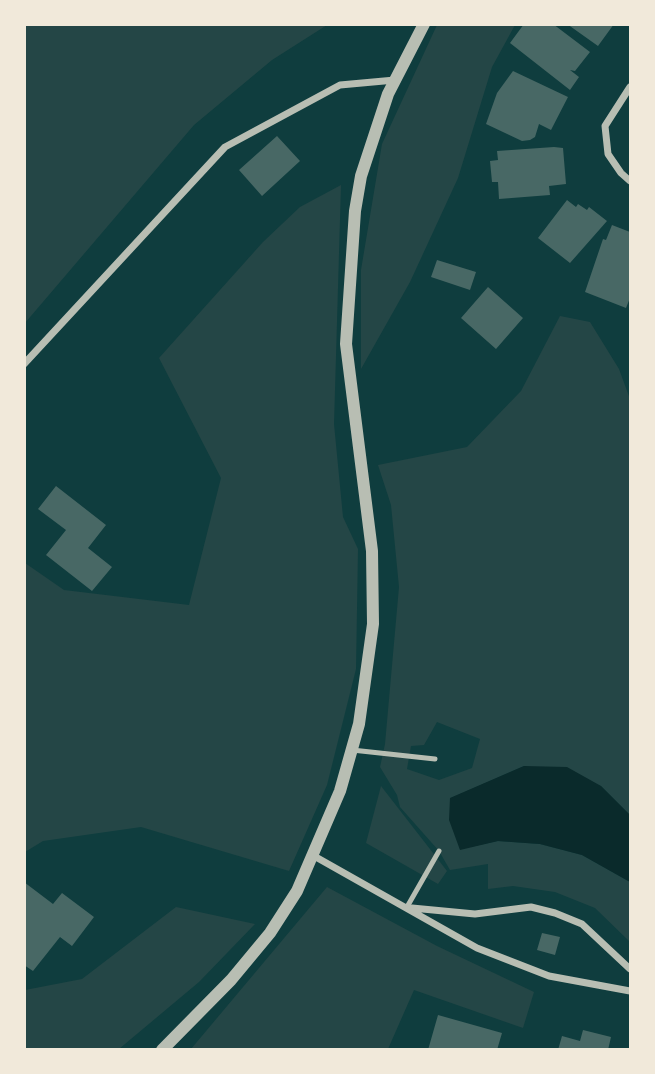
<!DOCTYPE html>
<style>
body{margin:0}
#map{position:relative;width:655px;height:1074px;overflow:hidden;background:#0f3d3e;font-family:"Nunito Sans",sans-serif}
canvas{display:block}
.frame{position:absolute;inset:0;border:26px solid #f1e9da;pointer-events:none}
</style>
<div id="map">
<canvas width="655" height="1074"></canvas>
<div class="frame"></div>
</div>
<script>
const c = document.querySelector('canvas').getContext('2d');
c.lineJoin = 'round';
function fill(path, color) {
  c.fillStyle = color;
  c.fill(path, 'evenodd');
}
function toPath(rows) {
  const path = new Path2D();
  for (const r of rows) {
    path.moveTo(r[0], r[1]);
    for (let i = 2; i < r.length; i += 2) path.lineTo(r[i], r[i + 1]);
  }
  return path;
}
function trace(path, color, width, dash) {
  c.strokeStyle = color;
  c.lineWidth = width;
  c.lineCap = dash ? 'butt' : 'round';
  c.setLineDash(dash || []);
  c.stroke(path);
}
fill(toPath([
 [25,24,327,24,327,25,272,60,194,125,25,323],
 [437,25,515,25,492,67,458,178,410,282,361,369,361,270,382,144],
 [341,185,334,424,343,517,358,549,356,669,327,785,289,871,141,827,43,841,25,852,25,563,64,590,189,605,221,478,159,358,263,242,300,207],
 [560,316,590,322,619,369,630,399,630,815,601,786,524,766,451,798,460,849,498,841,540,844,582,855,630,882,630,942,595,908,555,892,513,886,488,889,488,864,450,870,439,851,400,807,397,795,380,767,385,744,399,587,391,505,378,465,467,447,521,391],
 [437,722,480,739,472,768,439,780,407,769,411,746,424,745],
 [381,786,447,871,438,884,366,843],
 [327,887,437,946,534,992,523,1028,414,990,388,1049,191,1049],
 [176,907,255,924,199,982,119,1049,25,1049,25,990,82,979]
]), '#244646');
fill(toPath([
 [524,766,567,767,601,786,630,815,630,882,582,855,540,844,498,841,460,850,449,820,450,798]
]), '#0a2a2b');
fill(toPath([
 [524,24,553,24,590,52,575,71,570,70,579,77,570,90,510,43],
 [567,24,614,24,598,46],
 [513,71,568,97,551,130,539,124,535,137,530,140,522,141,486,124,497,93],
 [277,136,300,161,262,196,239,170],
 [554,147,563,148,566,184,549,186,550,195,499,199,498,182,492,182,490,161,498,160,497,151],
 [567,200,576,207,578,204,587,210,589,207,607,221,570,263,538,238],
 [612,225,630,232,630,298,626,308,585,292,603,239,606,240],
 [437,260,476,272,470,290,431,277],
 [488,287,523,318,496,349,461,318],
 [56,486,106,525,88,548,112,567,92,591,46,555,66,530,38,509],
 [24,882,53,904,62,893,94,917,72,946,60,937,33,971,24,965],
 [542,933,560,937,555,955,537,950],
 [438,1015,502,1033,497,1050,428,1050],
 [583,1030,611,1037,608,1050,558,1050,562,1036,580,1041]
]), '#486865');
trace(toPath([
 [352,750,435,759],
 [407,907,439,851]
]), '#b8beb3', 5);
trace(toPath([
 [630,87,605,126,608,154,621,173,630,181],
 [24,364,225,147,340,85,395,80],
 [314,856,477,948,549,976,630,991],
 [412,908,475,914,531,907,555,913,582,924,630,969]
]), '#b8beb3', 7);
trace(toPath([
 [162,1050,231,980,270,933,297,891,340,791,359,724,373,624,372,551,346,344,355,211,361,176,388,94,424,24]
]), '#b8beb3', 12);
</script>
